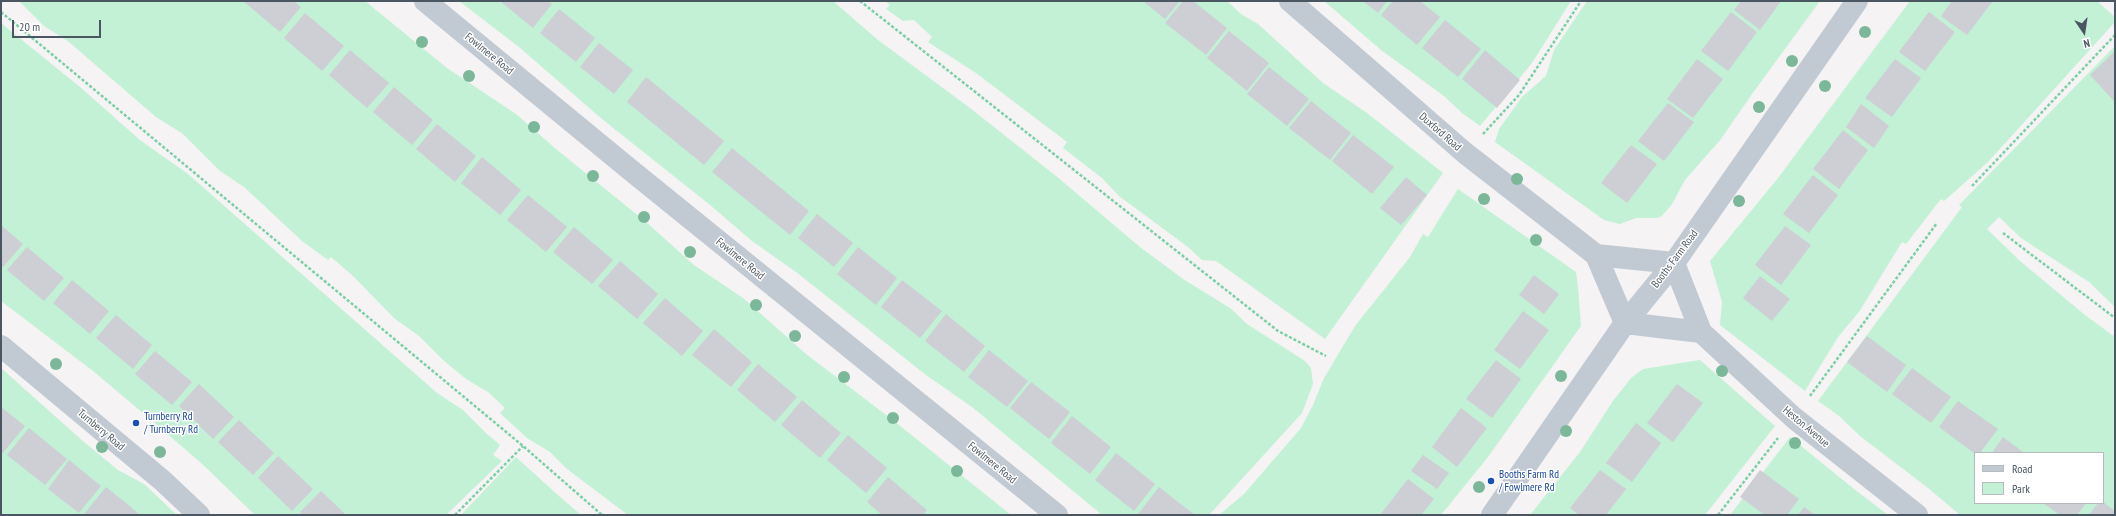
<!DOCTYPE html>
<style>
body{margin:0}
#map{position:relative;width:2116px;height:516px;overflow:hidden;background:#f5f3f3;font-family:"PT Sans Narrow",sans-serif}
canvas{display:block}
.frame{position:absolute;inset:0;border:2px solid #4a5661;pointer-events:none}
.legend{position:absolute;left:1974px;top:452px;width:130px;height:52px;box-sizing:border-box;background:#fff;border:1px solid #b7bbc0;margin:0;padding:5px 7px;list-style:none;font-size:12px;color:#4a5661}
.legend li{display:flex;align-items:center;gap:8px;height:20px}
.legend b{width:20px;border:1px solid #b7bbc0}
.north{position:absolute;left:2064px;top:12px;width:40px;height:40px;-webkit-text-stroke:3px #fff;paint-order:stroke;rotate:167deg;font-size:11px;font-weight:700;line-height:16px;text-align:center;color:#4a5661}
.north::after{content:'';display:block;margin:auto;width:14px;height:18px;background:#4a5661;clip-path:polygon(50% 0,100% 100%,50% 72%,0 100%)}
.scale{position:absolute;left:12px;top:20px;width:89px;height:18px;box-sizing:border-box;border:2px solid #4a5661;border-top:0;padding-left:5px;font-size:12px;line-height:14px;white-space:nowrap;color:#4a5661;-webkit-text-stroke:3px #fff;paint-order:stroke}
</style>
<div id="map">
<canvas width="2116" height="516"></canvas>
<div class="frame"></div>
<ul class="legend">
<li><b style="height:5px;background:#c1cad2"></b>Road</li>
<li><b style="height:11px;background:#c3f1d5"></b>Park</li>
</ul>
<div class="north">N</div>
<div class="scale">20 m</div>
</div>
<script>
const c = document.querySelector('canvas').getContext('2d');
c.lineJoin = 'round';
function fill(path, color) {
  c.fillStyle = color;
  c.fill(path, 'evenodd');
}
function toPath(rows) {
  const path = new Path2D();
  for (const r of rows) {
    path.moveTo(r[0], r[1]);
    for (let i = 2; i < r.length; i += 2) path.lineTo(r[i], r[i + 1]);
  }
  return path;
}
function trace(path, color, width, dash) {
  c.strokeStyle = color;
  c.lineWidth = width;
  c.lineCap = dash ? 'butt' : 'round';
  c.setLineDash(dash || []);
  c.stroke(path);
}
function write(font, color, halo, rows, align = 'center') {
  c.font = font + ' "PT Sans Narrow",sans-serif';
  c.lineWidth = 3;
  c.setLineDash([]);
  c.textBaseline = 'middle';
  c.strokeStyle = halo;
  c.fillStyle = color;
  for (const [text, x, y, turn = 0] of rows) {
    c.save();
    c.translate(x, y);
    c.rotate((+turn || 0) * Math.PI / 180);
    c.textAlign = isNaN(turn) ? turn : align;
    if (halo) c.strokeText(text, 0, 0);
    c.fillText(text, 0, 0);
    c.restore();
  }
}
fill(toPath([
 [19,1,365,1,447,68,516,114,556,149,646,222,694,265,743,298,806,354,894,421,1011,515,628,515,567,469,550,452,527,438,500,413,505,408,488,392,466,379,443,360,419,336,394,318,353,276,331,257,328,260,302,241,244,187,220,171,183,134,156,117,69,42,44,26],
 [459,1,833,1,878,40,970,108,1056,176,1140,247,1183,279,1230,308,1247,324,1305,361,1311,368,1313,384,1302,413,1209,515,1102,515,972,407,926,375,796,272,752,241,710,205,602,119,519,47],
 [885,1,1227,1,1241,14,1258,24,1323,83,1367,113,1443,173,1325,339,1216,261,1202,260,1188,247,1119,196,1102,178,1063,148,1067,142,976,73,928,42,932,37,914,20,903,21,886,9,890,5],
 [1324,1,1571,1,1532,63,1480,126,1462,113,1444,96,1381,50],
 [1587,1,1820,1,1752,94,1721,139,1685,180,1672,204,1662,216,1657,218,1636,218,1620,224,1604,220,1495,142,1499,129,1522,97,1546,76,1554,50],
 [1910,1,2097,1,2115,17,2115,22,1988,162,1944,201,1941,199,1906,244,1902,242,1859,312,1838,337,1805,391,1720,325,1722,302,1710,261,1778,178],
 [1,23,80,87,140,140,188,174,437,393,463,410,486,433,500,445,493,455,502,461,446,515,255,515,200,462,137,408,93,371,1,301],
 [2115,46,2115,307,2089,282,2021,238,1999,217,1987,229,2020,261,2085,315,2115,337,2115,515,1960,515,1928,488,1860,436,1838,415,1818,401,1962,207,1959,205],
 [1975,453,2103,453,2103,503,1975,503],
 [1458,189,1576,272,1578,287,1581,326,1488,457,1441,515,1219,515,1244,494,1301,428,1313,405,1324,378,1355,326,1410,257,1423,234,1428,237],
 [1700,360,1775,426,1705,515,1530,515,1580,452,1613,401,1631,378,1643,369],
 [1,368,84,442,118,470,144,484,177,515,1,515],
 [1790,437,1854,489,1888,515,1730,515],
 [516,457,560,497,581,515,461,515]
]), '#c3f1d5');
fill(toPath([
 [243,1,294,1,301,7,280,32],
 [500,1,548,1,552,4,533,28],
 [1143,1,1180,1,1165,19],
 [1183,1,1193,1,1227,28,1206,55,1165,23],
 [1363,1,1387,1,1378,13],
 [1393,1,1420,1,1440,17,1417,45,1381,15],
 [1741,1,1781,1,1760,30,1734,10],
 [1952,1,1993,1,1967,35,1941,16],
 [559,9,595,38,576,62,540,33],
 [1731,12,1757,32,1728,71,1701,51],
 [1929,12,1955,32,1925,71,1899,52],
 [305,13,344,46,322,71,284,38],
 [1445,20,1481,49,1458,77,1422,48],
 [1229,31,1269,63,1247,91,1207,58],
 [599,43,633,70,614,94,580,67],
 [350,50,389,83,367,108,329,75],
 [1485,50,1520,80,1497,108,1462,79],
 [2115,51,2115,102,2090,75],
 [1697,59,1723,79,1693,118,1667,99],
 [1895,59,1921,78,1892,117,1865,98],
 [1269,67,1309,99,1287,126,1247,94],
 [646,77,724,141,704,165,627,102],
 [394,87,433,120,412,145,373,112],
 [1311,101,1351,133,1330,160,1289,128],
 [1668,103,1694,122,1664,161,1638,141],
 [1861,104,1889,126,1874,148,1846,127],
 [437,124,476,156,455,182,416,149],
 [1843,130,1868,150,1839,189,1813,169],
 [1353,135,1394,167,1372,194,1332,161],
 [1631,145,1657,164,1627,203,1601,183],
 [732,148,809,211,790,235,712,172],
 [482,157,521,190,500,215,461,183],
 [1813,175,1838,195,1809,233,1783,214],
 [1406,177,1427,195,1401,225,1380,208],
 [528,195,567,227,546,252,507,220],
 [817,214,853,243,834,267,798,238],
 [1,225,23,244,3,267,1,265],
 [1785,226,1811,245,1781,285,1755,265],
 [574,227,613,260,592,284,553,252],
 [27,247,64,278,44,301,7,270],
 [858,247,897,278,876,305,837,274],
 [620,261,658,294,637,319,598,286],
 [1534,275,1559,294,1544,314,1519,295],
 [1760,276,1790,299,1772,321,1743,298],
 [72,280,109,311,90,334,53,303],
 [902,280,942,311,920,338,881,307],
 [665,298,703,331,682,356,643,323],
 [1523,311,1549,330,1520,369,1494,350],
 [946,314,985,346,964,372,925,341],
 [116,315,152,345,133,369,96,338],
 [714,329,752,362,731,387,692,355],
 [1867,336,1906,365,1887,392,1847,362],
 [989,350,1028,381,1007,407,968,377],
 [155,351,192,382,172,405,135,374],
 [1496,360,1521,379,1492,418,1466,399],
 [758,364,797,397,775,422,737,390],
 [1912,368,1951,397,1931,423,1892,394],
 [1031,382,1070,412,1049,439,1010,408],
 [199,384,234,417,213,439,179,406],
 [1677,384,1703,403,1673,442,1647,423],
 [802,400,841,433,820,458,781,425],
 [1958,401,1998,429,1980,453,1974,453,1939,427],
 [1,407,25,426,3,453,1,451],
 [1461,408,1487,428,1457,467,1432,447],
 [1072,416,1111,447,1090,474,1051,443],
 [239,420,274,453,253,475,218,442],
 [1636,423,1661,443,1632,482,1606,463],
 [29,428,67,459,45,485,7,455],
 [848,435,887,468,866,493,827,460],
 [2003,437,2023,452,2024,453,1992,453],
 [1116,453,1155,484,1134,511,1095,480],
 [1423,455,1449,473,1437,489,1411,471],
 [278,456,313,489,292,511,258,478],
 [69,460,101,486,79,513,48,489],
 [1600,470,1626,489,1606,515,1579,515,1570,508],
 [1760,470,1799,499,1787,515,1765,515,1740,497],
 [888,477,927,510,923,515,882,515,867,502],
 [1408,479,1434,499,1421,515,1380,515],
 [106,487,126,503,140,515,86,515,84,514],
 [1159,487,1178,502,1195,515,1140,515,1138,514],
 [321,491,339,508,346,515,302,515,300,512],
 [2103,502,2115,511,2115,515,2089,515,2098,503],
 [2043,503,2086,503,2077,515,2060,515],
 [1804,507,1815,515,1798,515]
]), '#cdcfd5');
trace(toPath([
 [860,1,1278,331,1326,356],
 [1,12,523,446,602,515],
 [1483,134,1519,95,1581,1],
 [1972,186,2115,35],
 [2003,233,2115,318],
 [1810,396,1937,223],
 [455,515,523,446],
 [1718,515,1778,438]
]), '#7ad0a6', 2.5, [3, 2]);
trace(toPath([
 [425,1,633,172,1057,515],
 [1290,1,1465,153,1596,255,1625,323],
 [1596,255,1674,263,1701,332,1794,418,1917,515],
 [1625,323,1701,332],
 [1,346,163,481,199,515],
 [1492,515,1625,323,1674,263,1857,1]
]), '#c1cad2', 22);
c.fillStyle = '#7bb799';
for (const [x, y] of [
 [1865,32],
 [422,42],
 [1792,61],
 [469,76],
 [1825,86],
 [1759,107],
 [534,127],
 [593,176],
 [1517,179],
 [1484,199],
 [1739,201],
 [644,217],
 [1536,240],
 [690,252],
 [756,305],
 [795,336],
 [56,364],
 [1722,371],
 [1561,376],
 [844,377],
 [893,418],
 [1566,431],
 [1795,443],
 [102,447],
 [160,452],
 [957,471],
 [1479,487]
]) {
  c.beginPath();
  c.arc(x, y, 6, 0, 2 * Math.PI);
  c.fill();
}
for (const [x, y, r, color] of [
 [136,423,4,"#1a4fb4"],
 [1491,481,4,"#1a4fb4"]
]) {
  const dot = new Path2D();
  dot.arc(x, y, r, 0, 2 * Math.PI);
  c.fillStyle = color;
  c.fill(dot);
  trace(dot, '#fff', 1.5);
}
write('11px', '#4a5661', '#fff', [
 ["Fowlmere Road",489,54,39],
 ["Duxford Road",1440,132,41],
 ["Fowlmere Road",740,259,39],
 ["Booths Farm Road",1675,259,-53],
 ["Heston Avenue",1806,427,40],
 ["Turnberry Road",101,430,40],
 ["Fowlmere Road",992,463,39]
]);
write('11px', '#164399', '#fff', [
 ["Turnberry Rd",144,417],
 ["/ Turnberry Rd",144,430],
 ["Booths Farm Rd",1499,475],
 ["/ Fowlmere Rd",1499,488]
], 'left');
</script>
